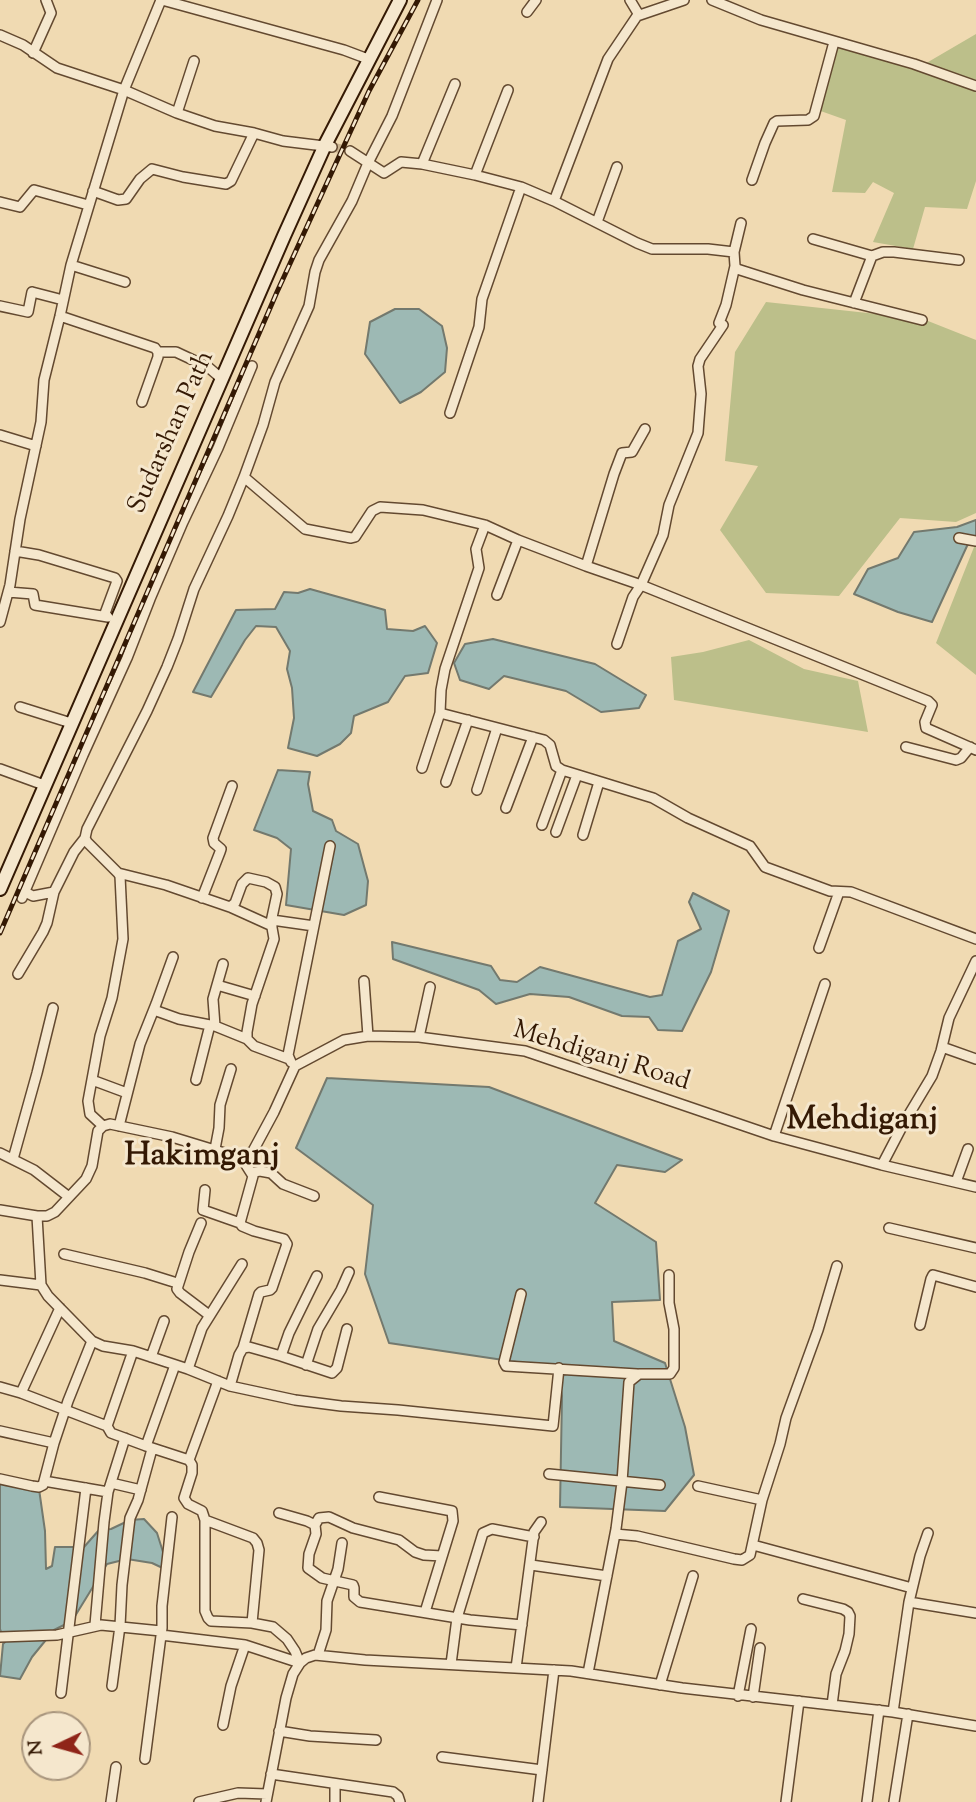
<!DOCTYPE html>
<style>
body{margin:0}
#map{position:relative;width:976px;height:1802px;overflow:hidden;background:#f0dab2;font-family:"Sorts Mill Goudy",serif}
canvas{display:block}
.north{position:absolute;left:21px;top:1711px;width:70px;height:70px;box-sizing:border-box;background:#f5e7cd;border:2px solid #a8957d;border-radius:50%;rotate:265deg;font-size:19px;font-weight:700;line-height:28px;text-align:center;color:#341904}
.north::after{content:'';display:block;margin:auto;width:24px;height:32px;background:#8f2418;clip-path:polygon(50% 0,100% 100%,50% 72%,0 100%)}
</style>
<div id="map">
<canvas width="976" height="1802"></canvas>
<div class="north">N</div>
</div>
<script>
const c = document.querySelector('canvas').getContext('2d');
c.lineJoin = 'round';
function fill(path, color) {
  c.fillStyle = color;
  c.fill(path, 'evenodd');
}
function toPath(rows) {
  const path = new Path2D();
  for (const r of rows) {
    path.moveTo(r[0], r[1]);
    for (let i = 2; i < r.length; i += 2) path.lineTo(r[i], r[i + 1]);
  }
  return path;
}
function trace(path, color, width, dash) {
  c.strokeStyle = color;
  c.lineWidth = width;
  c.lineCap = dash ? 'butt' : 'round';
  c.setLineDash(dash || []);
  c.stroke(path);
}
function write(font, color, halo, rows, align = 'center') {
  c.font = font + ' "Sorts Mill Goudy",serif';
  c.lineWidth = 6;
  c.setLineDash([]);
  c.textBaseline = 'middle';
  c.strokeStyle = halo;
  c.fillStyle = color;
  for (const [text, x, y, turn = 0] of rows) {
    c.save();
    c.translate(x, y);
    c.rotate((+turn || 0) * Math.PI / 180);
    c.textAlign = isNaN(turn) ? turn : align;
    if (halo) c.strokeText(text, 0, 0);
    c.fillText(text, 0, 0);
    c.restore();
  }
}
fill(toPath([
 [976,34,976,181,967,209,925,207,913,249,873,242,894,193,873,182,865,193,832,192,846,120,815,109,841,37,923,65],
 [766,302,923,319,976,340,976,513,956,522,900,518,839,596,766,593,720,530,758,466,725,461,735,352],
 [976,542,976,675,936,643],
 [749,640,804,669,858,681,868,732,674,700,671,657,703,652]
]), '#bcbf8a');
const water = toPath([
 [395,309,419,309,442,326,447,348,445,372,421,392,400,403,365,354,370,322,395,309],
 [976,520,976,535,967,546,932,622,898,612,854,594,868,569,898,558,914,532,957,527,976,520],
 [310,589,385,610,387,629,413,631,425,626,437,643,428,673,405,676,388,702,354,716,351,733,340,744,317,756,288,748,294,718,292,688,287,669,290,651,276,627,256,626,245,640,211,697,193,692,236,610,275,609,284,592,298,593,310,589],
 [493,639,595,664,646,695,639,708,601,712,566,691,504,676,489,689,460,680,454,663,465,644,493,639],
 [278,770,310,772,308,784,313,811,332,820,336,831,358,844,368,881,366,905,344,915,286,905,291,849,277,838,254,830,278,770],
 [693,893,729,911,711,972,682,1031,658,1030,649,1017,622,1016,569,997,530,994,496,1004,479,990,393,959,392,942,491,966,500,980,517,982,540,967,650,997,662,995,678,941,701,929,689,902,693,893],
 [327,1078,489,1087,682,1160,665,1172,617,1165,595,1203,656,1242,660,1300,612,1302,614,1341,665,1363,685,1427,694,1475,665,1511,560,1507,562,1396,557,1368,389,1343,365,1274,373,1205,296,1148,327,1078],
 [0,1481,39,1489,45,1531,46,1569,52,1566,55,1547,84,1547,99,1530,111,1529,130,1520,144,1519,157,1533,169,1571,152,1563,127,1559,107,1564,72,1621,54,1630,32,1657,20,1679,0,1676,3,1644,5,1642,0,1629,0,1481]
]);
fill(water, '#9db9b4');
trace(water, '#73796e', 2);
trace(toPath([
 [332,147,350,151]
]), '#cab38f', 9, [9, 4.5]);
const minor = toPath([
 [162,0,344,50,368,59],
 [630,0,639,15],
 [712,0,761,20,914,64,976,86],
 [527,12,536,0],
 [0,35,23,45,57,68,124,90,177,113,215,126,254,133,283,141,332,147],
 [33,53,51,13,46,0],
 [177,113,194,61],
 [350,151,384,173,401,162,422,164,475,175,521,187,554,201,608,59,637,16,684,0],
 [422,164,455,84],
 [475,175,508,90],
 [752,180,765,143,774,123,777,121,808,120,814,116,834,42],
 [93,191,118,200,126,199,140,179,152,169,183,177,226,184,231,181,254,133],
 [554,201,637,243,652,249,708,249,734,252,735,266,737,269,803,290,922,320],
 [0,202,20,207,34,190,88,205],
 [597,222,617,167],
 [813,239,872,256],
 [734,252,741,223],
 [71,265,125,282],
 [854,303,872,256,883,252,894,252,959,260],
 [0,306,28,312,32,292,63,300],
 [60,316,155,348,158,352,158,357,142,402],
 [719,323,726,305,735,266],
 [158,352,176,352,208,367,222,379],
 [450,413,479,327,482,299,521,187],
 [0,435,36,446],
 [244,477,305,529,351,538,355,537,372,511,380,507,423,510,485,525,518,540,586,566,641,585,928,701,932,705,925,722,926,728,976,750],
 [959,538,976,541],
 [15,551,39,555,115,578,117,581,104,616],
 [586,566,614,474,622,453,632,452,645,429],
 [8,592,33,594,35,605,108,617],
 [497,595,518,540],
 [0,622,10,585,20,519,41,422,44,380,60,316,71,265,124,90,161,0],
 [617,644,633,597,641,585,663,535,669,505,698,433,701,394,698,366,700,359,723,325],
 [20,707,71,723],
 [440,713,544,740,550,745,556,766,562,770,653,798,688,818,750,846,765,867,830,891,851,892,976,939],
 [906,747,956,760,961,758,970,747],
 [422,768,440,713,441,690,445,669,479,568,476,549,485,525],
 [0,769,44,785],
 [446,782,468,720],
 [477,790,497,728],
 [506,808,533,737],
 [542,825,562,770],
 [556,832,577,775],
 [583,835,599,782],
 [118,873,166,885,230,907,235,903,242,884,248,878,266,882,275,887,277,894,271,922,274,939,252,1004,247,1032,247,1039,254,1046,289,1059],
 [25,892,33,896,54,892,74,852,85,838],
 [22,898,83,755,127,658,150,599,183,522,218,448,252,366],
 [202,898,220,852,221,849,214,843,213,838,232,786],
 [230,907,272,926],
 [272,920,314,926],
 [819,948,839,892],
 [18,974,43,932,47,923,54,892],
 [364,981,368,1036],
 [217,985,255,996],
 [154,1010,179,1019,215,1026,247,1039],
 [215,1026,213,999,223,964],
 [419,1037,430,987],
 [942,1047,976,1059],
 [291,1062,288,1055,330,846],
 [92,1080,127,1093],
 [196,1080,210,1025],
 [103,1126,90,1114,88,1101,100,1036,112,998,123,939,120,876,118,873,87,842,85,838,87,829,147,711,167,667,178,639,194,589,228,516,244,477,263,425,275,382,309,306,315,272,319,260,352,201,368,163,392,116,437,0],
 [119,1126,140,1044,156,1004,173,957],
 [774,1136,825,984],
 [215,1149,219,1128,220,1105,231,1069],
 [0,1153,34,1170,69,1197],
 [241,1157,253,1176,240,1223,242,1226,254,1231,284,1239,287,1244,272,1288,270,1290,261,1292,259,1294,243,1348],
 [13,1159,37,1073,53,1008],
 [882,1165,905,1121,932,1076,941,1051,949,1018,976,961],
 [252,1173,260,1171,271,1173,283,1184,314,1196],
 [956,1182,968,1149],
 [205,1190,203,1210,240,1223],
 [0,1210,37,1216,47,1216,55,1212,86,1179,92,1166,98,1131,103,1126,110,1124,172,1137,231,1155,241,1157,248,1154,253,1151,274,1112,295,1066,344,1040,368,1036,419,1037,525,1051,774,1136,882,1165,976,1187],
 [37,1216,41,1285,48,1296,92,1341,103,1346,133,1351,188,1369,230,1386,295,1400,341,1406,398,1410,553,1426,559,1368],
 [201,1223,189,1252,177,1289,180,1293,209,1315],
 [889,1228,976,1248],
 [64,1254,145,1273,177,1283],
 [0,1280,41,1285],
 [521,1294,504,1362,506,1366,637,1374],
 [920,1325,931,1279,933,1275,976,1287],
 [281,1356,289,1333,317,1276],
 [151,1357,164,1321],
 [175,1365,146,1446,189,1460,192,1465,192,1473,184,1498,188,1504,202,1511,205,1520,205,1611,208,1618,211,1621,252,1623,273,1627,287,1639,295,1651,300,1663],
 [306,1365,318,1329,341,1290,349,1272],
 [188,1369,202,1328,242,1264],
 [230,1386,239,1355,243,1348,249,1347,281,1356,332,1373,337,1368,347,1329],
 [0,1387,21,1393,107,1426,133,1351],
 [21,1393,60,1308],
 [107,1426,111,1433,146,1446],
 [0,1431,54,1443],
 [189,1460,218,1381],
 [549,1474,660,1485],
 [0,1479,32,1486,39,1487,43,1485,54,1443,68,1401,92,1341],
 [44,1481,108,1492],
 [111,1483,141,1490],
 [698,1486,762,1500],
 [379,1497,452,1511,453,1521,425,1612],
 [279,1513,307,1521,315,1525,316,1534,309,1554,308,1568,322,1578,353,1585,354,1588,354,1597,360,1602,470,1620,522,1625],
 [205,1520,253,1538,257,1543,259,1550,252,1623],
 [315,1525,319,1518,329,1517,353,1528,399,1540,415,1552,424,1555,442,1556],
 [615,1534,637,1536,734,1559,742,1560,750,1555,762,1500,780,1444,786,1418,818,1330,837,1266],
 [753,1545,912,1588],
 [531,1565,607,1576],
 [803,1599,843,1609,848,1612,850,1616,849,1634,845,1651,836,1674,832,1705],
 [909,1602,976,1613],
 [95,1625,104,1522,108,1492,125,1438],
 [161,1635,245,1645],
 [0,1637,57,1635,101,1625,161,1631],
 [318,1655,326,1630,327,1601,338,1569,342,1543],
 [451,1664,457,1618,483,1533,492,1529,534,1537],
 [516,1668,534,1532,541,1522],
 [588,1673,616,1529,622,1482,629,1382,639,1374,670,1374,674,1368,674,1329,669,1303,669,1275],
 [660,1685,693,1576],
 [112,1686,120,1626,122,1585,130,1518,138,1500,152,1449],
 [61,1693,86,1488],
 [738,1696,751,1629],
 [753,1697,760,1648],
 [893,1712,909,1602,920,1556,928,1533],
 [223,1725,231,1686,245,1645,300,1663],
 [279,1731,310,1736,376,1740],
 [442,1757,542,1770],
 [145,1759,162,1628,162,1606,172,1517],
 [271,1774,393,1792,398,1796,400,1802],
 [335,1784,335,1802],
 [111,1802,116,1767],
 [199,1802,238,1793,267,1794],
 [266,1802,286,1698,293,1674,300,1663,306,1658,315,1655,365,1660,571,1671,682,1688,893,1712,976,1726],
 [538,1802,554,1670],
 [786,1802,799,1701],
 [867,1802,879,1710],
 [894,1802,908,1714]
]);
const secondary = toPath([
 [0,889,284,236,325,145,400,0]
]);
trace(minor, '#634930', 12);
trace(secondary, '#341904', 16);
trace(minor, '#f5e7cd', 9);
trace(secondary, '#f5e7cd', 12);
const rail = toPath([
 [0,933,277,292,369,91,418,0]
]);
trace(rail, '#341904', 5);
trace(rail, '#f5e7cd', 2.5, [8]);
write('26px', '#341904', '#f5e7cd', [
 ["Sudarshan Path",173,433,-66],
 ["Mehdiganj Road",601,1058,17]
]);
write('bold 33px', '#341904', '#f5e7cd', [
 ["Mehdiganj",862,1122],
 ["Hakimganj",202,1158]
]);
</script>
